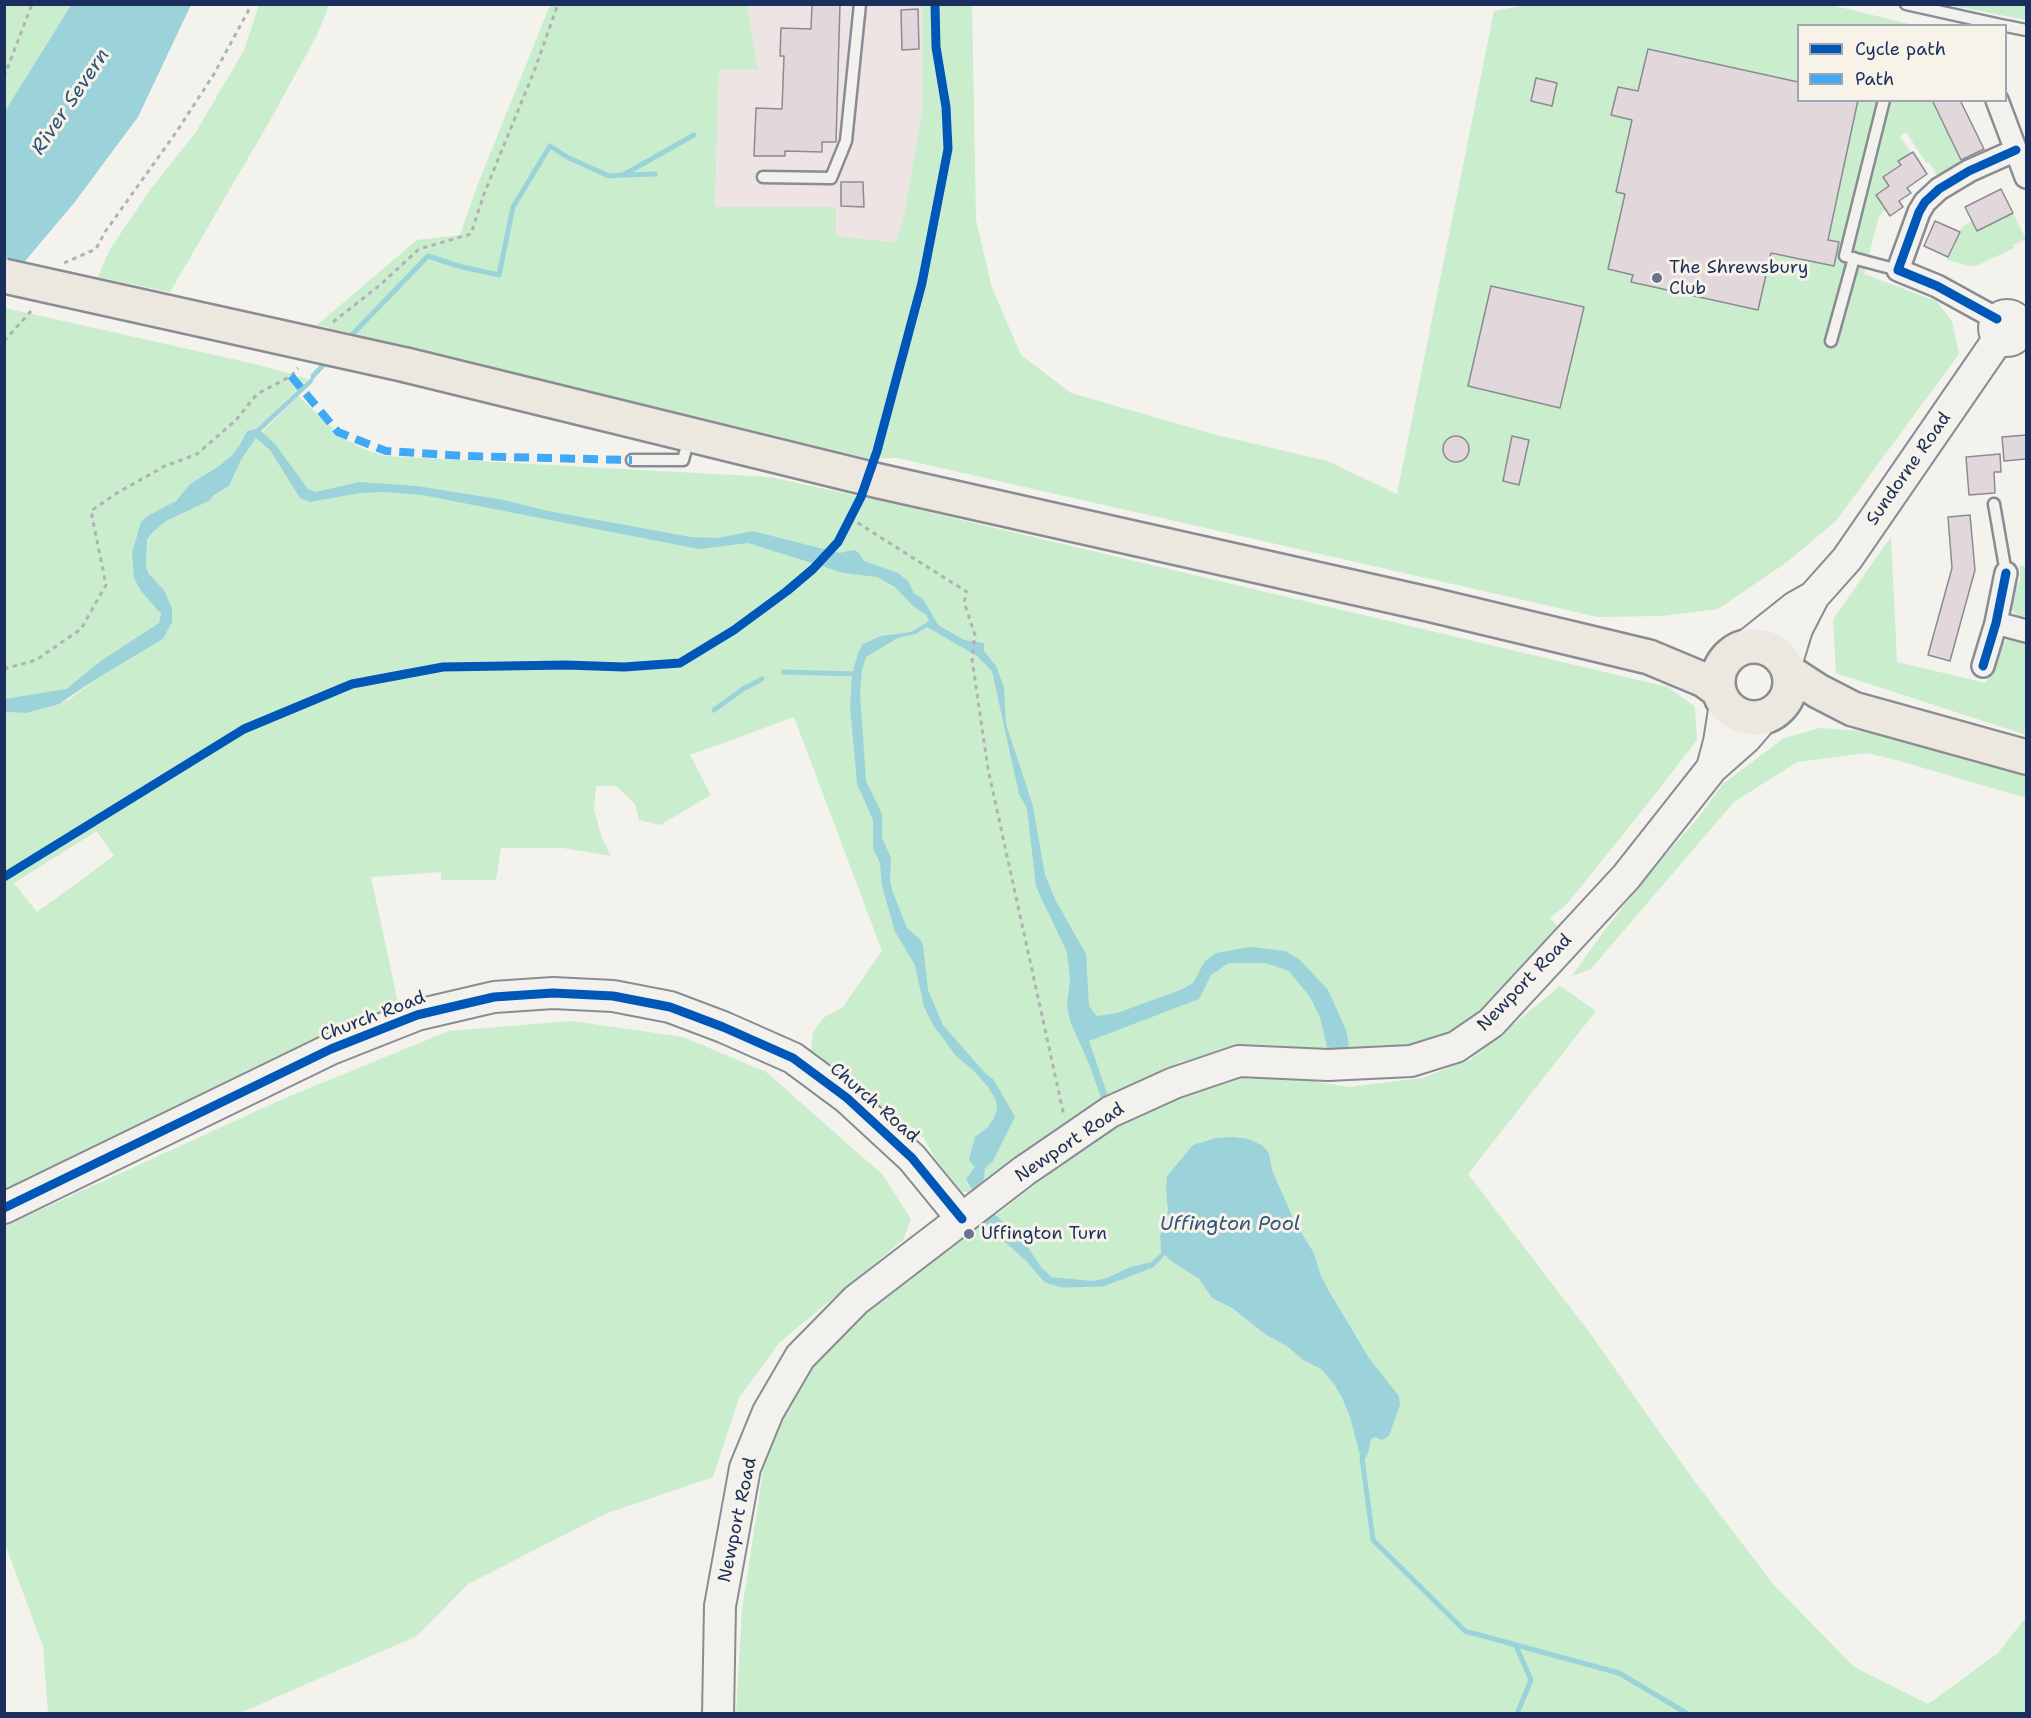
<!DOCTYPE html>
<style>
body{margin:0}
#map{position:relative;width:2031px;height:1718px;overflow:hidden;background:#f4f2ec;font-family:"Shantell Sans",sans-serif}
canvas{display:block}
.frame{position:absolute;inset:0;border:6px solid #1b2f5e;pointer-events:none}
.legend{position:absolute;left:1797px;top:24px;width:210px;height:78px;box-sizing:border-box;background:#f7f3e8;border:2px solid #9fa5b1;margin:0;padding:8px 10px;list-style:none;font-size:18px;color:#1b2f5e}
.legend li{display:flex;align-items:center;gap:12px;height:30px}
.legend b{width:30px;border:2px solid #9fa5b1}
</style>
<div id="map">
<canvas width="2031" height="1718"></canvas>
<div class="frame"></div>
<ul class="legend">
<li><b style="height:8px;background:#0057b8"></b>Cycle path</li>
<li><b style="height:8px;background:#3fa9f5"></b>Path</li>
</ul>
</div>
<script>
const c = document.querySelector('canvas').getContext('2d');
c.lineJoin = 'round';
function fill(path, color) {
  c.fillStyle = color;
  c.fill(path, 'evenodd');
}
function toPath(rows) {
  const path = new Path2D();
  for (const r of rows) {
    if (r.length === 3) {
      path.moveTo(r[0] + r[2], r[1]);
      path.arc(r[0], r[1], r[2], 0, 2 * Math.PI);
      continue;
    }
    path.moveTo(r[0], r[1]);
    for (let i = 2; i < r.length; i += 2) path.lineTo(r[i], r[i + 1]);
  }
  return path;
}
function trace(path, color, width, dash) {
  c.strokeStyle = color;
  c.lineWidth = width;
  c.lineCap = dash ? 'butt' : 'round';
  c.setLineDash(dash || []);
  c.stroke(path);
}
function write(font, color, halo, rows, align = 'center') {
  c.font = font + ' "Shantell Sans",sans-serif';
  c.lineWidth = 6;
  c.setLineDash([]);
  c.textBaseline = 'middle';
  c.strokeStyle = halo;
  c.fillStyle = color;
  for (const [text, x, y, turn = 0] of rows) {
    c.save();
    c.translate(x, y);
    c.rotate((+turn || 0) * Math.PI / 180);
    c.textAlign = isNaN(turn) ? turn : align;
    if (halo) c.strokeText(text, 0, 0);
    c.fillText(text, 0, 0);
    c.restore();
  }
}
fill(toPath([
 [747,5,922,5,923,105,904,216,896,242,836,236,836,207,715,207,719,70,758,69]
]), '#eee4e3');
fill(toPath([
 [1531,4,1827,4,1913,25,1798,26,1798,100,1932,101,1963,163,1938,177,1929,162,1926,163,1906,132,1900,136,1911,153,1899,161,1903,168,1894,170,1883,177,1889,186,1876,195,1886,209,1879,216,1864,274,1936,301,1952,321,1959,354,1836,521,1787,562,1718,609,1663,616,1598,617,897,458,868,458,317,325,417,240,460,235,476,189,550,5,747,5,758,69,719,70,715,207,836,207,836,236,896,242,904,215,923,105,922,5,972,5,976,220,992,288,1021,355,1071,393,1217,435,1327,461,1397,494,1494,11],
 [5,5,71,5,5,113],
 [259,5,329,5,317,35,272,117,170,292,98,277,110,249,150,190,196,132,244,50],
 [1949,5,2026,5,2026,20,1990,13],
 [2013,213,2026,239,2013,245,2014,248,1976,266,1969,266,1947,260,1962,227,1972,221,1977,231],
 [5,308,255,364,308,379,256,429,247,431,239,446,232,455,219,466,190,484,176,501,149,515,141,591,161,614,159,623,102,660,66,689,11,700,5,699],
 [298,396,345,439,365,450,385,456,770,477,885,502,1668,687,1695,707,1697,740,1641,812,1567,904,1550,918,1560,929,1482,1014,1433,1040,1394,1054,1243,1047,1180,1062,1110,1101,975,1194,961,1191,935,1158,924,1138,905,1122,870,1101,811,1051,813,1032,823,1018,842,1008,882,951,794,717,690,755,711,795,660,825,639,820,635,804,616,786,596,786,594,810,602,838,611,856,563,848,501,848,496,880,441,880,441,872,371,877,398,1003,5,1192,5,712,26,713,69,700,96,679,163,639,164,590,149,574,146,567,147,541,152,533,166,521,209,501,214,495,229,486,241,460,256,438],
 [97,831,114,856,37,912,14,883],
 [1891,537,1897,662,1986,683,1998,646,2009,639,2026,642,2026,735,1836,673,1833,619],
 [2020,565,2026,567,2026,619,2019,617,2012,610,2013,597,2020,579],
 [1820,728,1864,731,2026,775,2026,798,1900,761,1867,753,1797,762,1734,802,1591,969,1572,976,1604,931,1654,868,1698,818,1723,784,1784,738],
 [1560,986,1596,1011,1468,1174,1589,1332,1689,1474,1774,1585,1854,1667,1928,1704,1998,1653,2026,1617,2026,1713,736,1714,742,1610,763,1472,760,1452,826,1333,985,1217,990,1234,1007,1244,1044,1277,1109,1283,1128,1272,1153,1268,1165,1255,1171,1261,1199,1279,1212,1298,1232,1308,1266,1335,1288,1347,1303,1360,1321,1369,1334,1384,1342,1398,1350,1417,1363,1462,1368,1454,1371,1439,1375,1437,1399,1396,1369,1358,1329,1291,1321,1276,1314,1253,1295,1222,1272,1170,1269,1153,1166,1190,1168,1211,1160,1236,1161,1253,1151,1262,1130,1267,1107,1278,1093,1281,1052,1277,1042,1268,1023,1240,995,1216,1063,1163,1125,1119,1246,1070,1349,1087,1422,1078,1470,1060],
 [572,1021,683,1037,766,1072,883,1175,911,1219,903,1240,779,1343,739,1398,713,1477,605,1514,468,1584,417,1636,240,1713,48,1713,43,1646,5,1544,5,1226,285,1098,449,1031]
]), '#c9edcd');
fill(toPath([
 [71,5,191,5,138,117,74,203,5,285,4,113],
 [317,372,312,383,261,431,275,444,308,489,316,492,359,482,417,486,504,500,548,511,691,537,718,538,753,531,839,553,854,550,858,552,864,561,898,573,908,581,914,593,923,599,938,625,964,640,984,643,984,651,996,666,1004,687,1006,724,1033,806,1045,875,1056,901,1086,954,1089,1006,1097,1016,1117,1013,1180,990,1193,983,1205,961,1216,953,1251,947,1285,951,1299,959,1328,990,1346,1030,1349,1046,1356,1056,1329,1055,1320,1017,1310,997,1289,971,1266,963,1229,963,1211,975,1199,999,1089,1041,1110,1102,1104,1106,1089,1064,1070,1021,1067,1006,1070,979,1067,952,1036,887,1027,808,1019,794,992,671,977,656,927,627,916,634,898,638,866,657,862,670,860,693,866,781,882,814,882,838,891,858,890,880,892,890,907,928,920,939,923,945,928,990,943,1025,986,1074,994,1080,1015,1117,993,1161,985,1168,983,1190,991,1211,1023,1240,1042,1268,1052,1277,1093,1281,1107,1278,1130,1267,1151,1262,1161,1253,1160,1236,1168,1211,1166,1190,1167,1176,1193,1145,1216,1138,1233,1137,1249,1139,1263,1146,1269,1153,1272,1170,1295,1222,1314,1253,1321,1276,1329,1291,1369,1358,1399,1396,1400,1405,1389,1436,1382,1440,1375,1437,1371,1439,1368,1454,1362,1463,1350,1417,1342,1398,1334,1384,1321,1369,1303,1360,1288,1347,1266,1335,1232,1308,1212,1298,1199,1279,1171,1261,1165,1255,1153,1268,1128,1272,1109,1283,1061,1284,1044,1277,1007,1244,990,1234,975,1194,966,1179,975,1167,969,1160,975,1137,988,1127,994,1118,997,1109,996,1100,988,1087,973,1070,956,1056,933,1025,924,1007,915,965,895,932,882,886,880,863,873,848,873,820,857,784,850,707,852,675,858,653,863,644,881,636,911,632,929,621,926,615,913,606,895,587,877,577,844,573,748,543,699,549,422,495,384,492,360,493,310,502,300,498,270,450,256,438,241,460,229,486,214,495,209,501,166,521,152,533,147,540,146,567,149,574,164,590,172,608,172,622,163,639,96,679,59,704,26,713,5,712,5,699,66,689,102,660,159,623,161,614,141,591,134,578,132,553,141,522,149,515,176,501,190,484,219,466,232,455,239,446,247,431,256,429]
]), '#9cd3db');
trace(toPath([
 [626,175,655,174],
 [346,341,428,256,462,267,499,275,513,207,550,146,567,157,609,176,623,175,694,135],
 [313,376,327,361],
 [784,672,856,674],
 [714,710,743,689,762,679],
 [1031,1263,1046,1280,1063,1285,1103,1284,1145,1268],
 [1362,1458,1373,1540,1465,1631,1619,1673,1688,1714],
 [1516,1646,1531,1680,1517,1714]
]), '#9cd3db', 5);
const building = toPath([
 [812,4,840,4,836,142,822,142,822,152,785,151,785,156,754,156,756,108,782,109,784,56,780,56,781,28,811,29,812,4],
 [918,9,919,49,902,50,901,10,918,9],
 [1648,49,1798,82,1798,100,1858,100,1828,240,1839,242,1834,266,1771,253,1758,310,1631,282,1633,275,1608,269,1625,194,1616,192,1632,120,1611,115,1618,87,1638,91,1648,49],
 [1536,78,1557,83,1552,106,1531,101,1536,78],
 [1932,100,1960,100,1984,149,1961,160,1932,100],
 [1913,152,1927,174,1907,188,1911,193,1899,201,1903,207,1890,216,1876,195,1889,186,1883,177,1901,165,1898,161,1913,152],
 [841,182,863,182,864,207,841,206,841,182],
 [2001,189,2013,213,1977,231,1965,207,2001,189],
 [1935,221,1960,232,1948,257,1924,246,1935,221],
 [1491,286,1584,307,1560,408,1468,386,1491,286],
 [2026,435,2026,459,2004,461,2002,437,2026,435],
 [1512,436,1529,440,1519,485,1503,481,1512,436],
 [1456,449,13],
 [2000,454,2001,472,1994,472,1995,493,1969,495,1966,457,2000,454],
 [1970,515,1975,570,1950,661,1928,655,1952,568,1948,517,1970,515]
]);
fill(building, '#e2d7da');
trace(building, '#898c92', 1.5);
const lane = toPath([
 [1906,4,2005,26],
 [2006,26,2026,30],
 [1884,100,1845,256,1898,270],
 [763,177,831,178,846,141,860,4],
 [1831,341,1854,258],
 [632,460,683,460,689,438],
 [1994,504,2006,573]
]);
const street = toPath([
 [1997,100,2026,177],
 [1997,319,1937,286,1898,270,1919,212,1925,202,1939,189,1969,171,2016,150],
 [1996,623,2026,631],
 [1983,666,1996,623,2006,573]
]);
const secondary = toPath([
 [2007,328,13],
 [1746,646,1795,607,1811,598],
 [1786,665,1797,629,1814,596,1847,559,1999,338],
 [1712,768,1719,742,1725,704],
 [4,1208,331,1049,417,1015,494,997,553,993,613,996,670,1007,723,1027,793,1058,847,1098,912,1158,962,1219],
 [718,1714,720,1606,745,1468,768,1412,800,1357,856,1300,1024,1171,1110,1112,1174,1083,1239,1061,1328,1065,1411,1061,1456,1047,1491,1023,1626,877,1712,768,1746,738,1764,717]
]);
const highway = toPath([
 [406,365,879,481,1432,605,1649,657,1704,680,1719,691],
 [1754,682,36],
 [1789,672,1818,691,1853,709,2026,757]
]);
trace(lane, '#898c92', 15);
trace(street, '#898c92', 26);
trace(secondary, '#898c92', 34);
trace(highway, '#898c92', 38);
trace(toPath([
 [4,77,32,4],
 [64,263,96,249,105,232,177,131,214,74,252,4],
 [333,322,380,285,419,249,471,234,484,194,535,69,558,4],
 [4,341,33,309],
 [850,518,967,592,964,602,975,635,972,659,988,769,1064,1116],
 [4,669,36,660,81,629,106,585,91,511,117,493,165,466,197,454,236,420,257,394,291,376,298,368]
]), '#b1b2b5', 3, [4.5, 4.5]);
trace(lane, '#f2f1ed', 10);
trace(street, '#f2f1ed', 21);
trace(secondary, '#f2f1ed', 30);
trace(highway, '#ece8df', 33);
const highwayBridge = toPath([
 [4,276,406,365]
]);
trace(highwayBridge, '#898c92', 38, []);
trace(highwayBridge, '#ece8df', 33);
trace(toPath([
 [291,376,338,432,386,451,465,456,632,460]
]), '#3fa9f5', 8, [15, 8]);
trace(toPath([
 [1997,319,1937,286,1898,270,1919,212,1925,202,1939,189,1969,171,2016,150],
 [1983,666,1996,623,2006,573],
 [4,877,244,729,352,684,443,667,566,665,624,667,680,663,734,630,787,591,813,569,838,542,861,497,877,451,922,283,948,149,946,107,936,47,935,4],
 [4,1208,331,1049,417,1015,494,997,553,993,613,996,670,1007,723,1027,793,1058,847,1098,912,1158,962,1219]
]), '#0057b8', 9);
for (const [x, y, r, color] of [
 [1657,278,6,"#677390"],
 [969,1234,6,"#677390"]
]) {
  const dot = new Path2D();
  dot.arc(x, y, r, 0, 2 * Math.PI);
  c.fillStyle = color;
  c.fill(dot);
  trace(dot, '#f7f3e8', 2);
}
write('18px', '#1b2f5e', '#f7f3e8', [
 ["The Shrewsbury",1669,268],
 ["Club",1669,289],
 ["Uffington Turn",981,1234]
], 'left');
write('18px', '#1b2f5e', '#f7f3e8', [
 ["Sundorne Road",1909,469,-55],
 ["Newport Road",1525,983,-46],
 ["Church Road",373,1017,-21],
 ["Church Road",874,1103,41],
 ["Newport Road",1070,1143,-34],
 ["Newport Road",738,1520,-78]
]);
write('italic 20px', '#32557c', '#f7f3e8', [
 ["River Severn",71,102,-56],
 ["Uffington Pool",1230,1225]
]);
</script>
